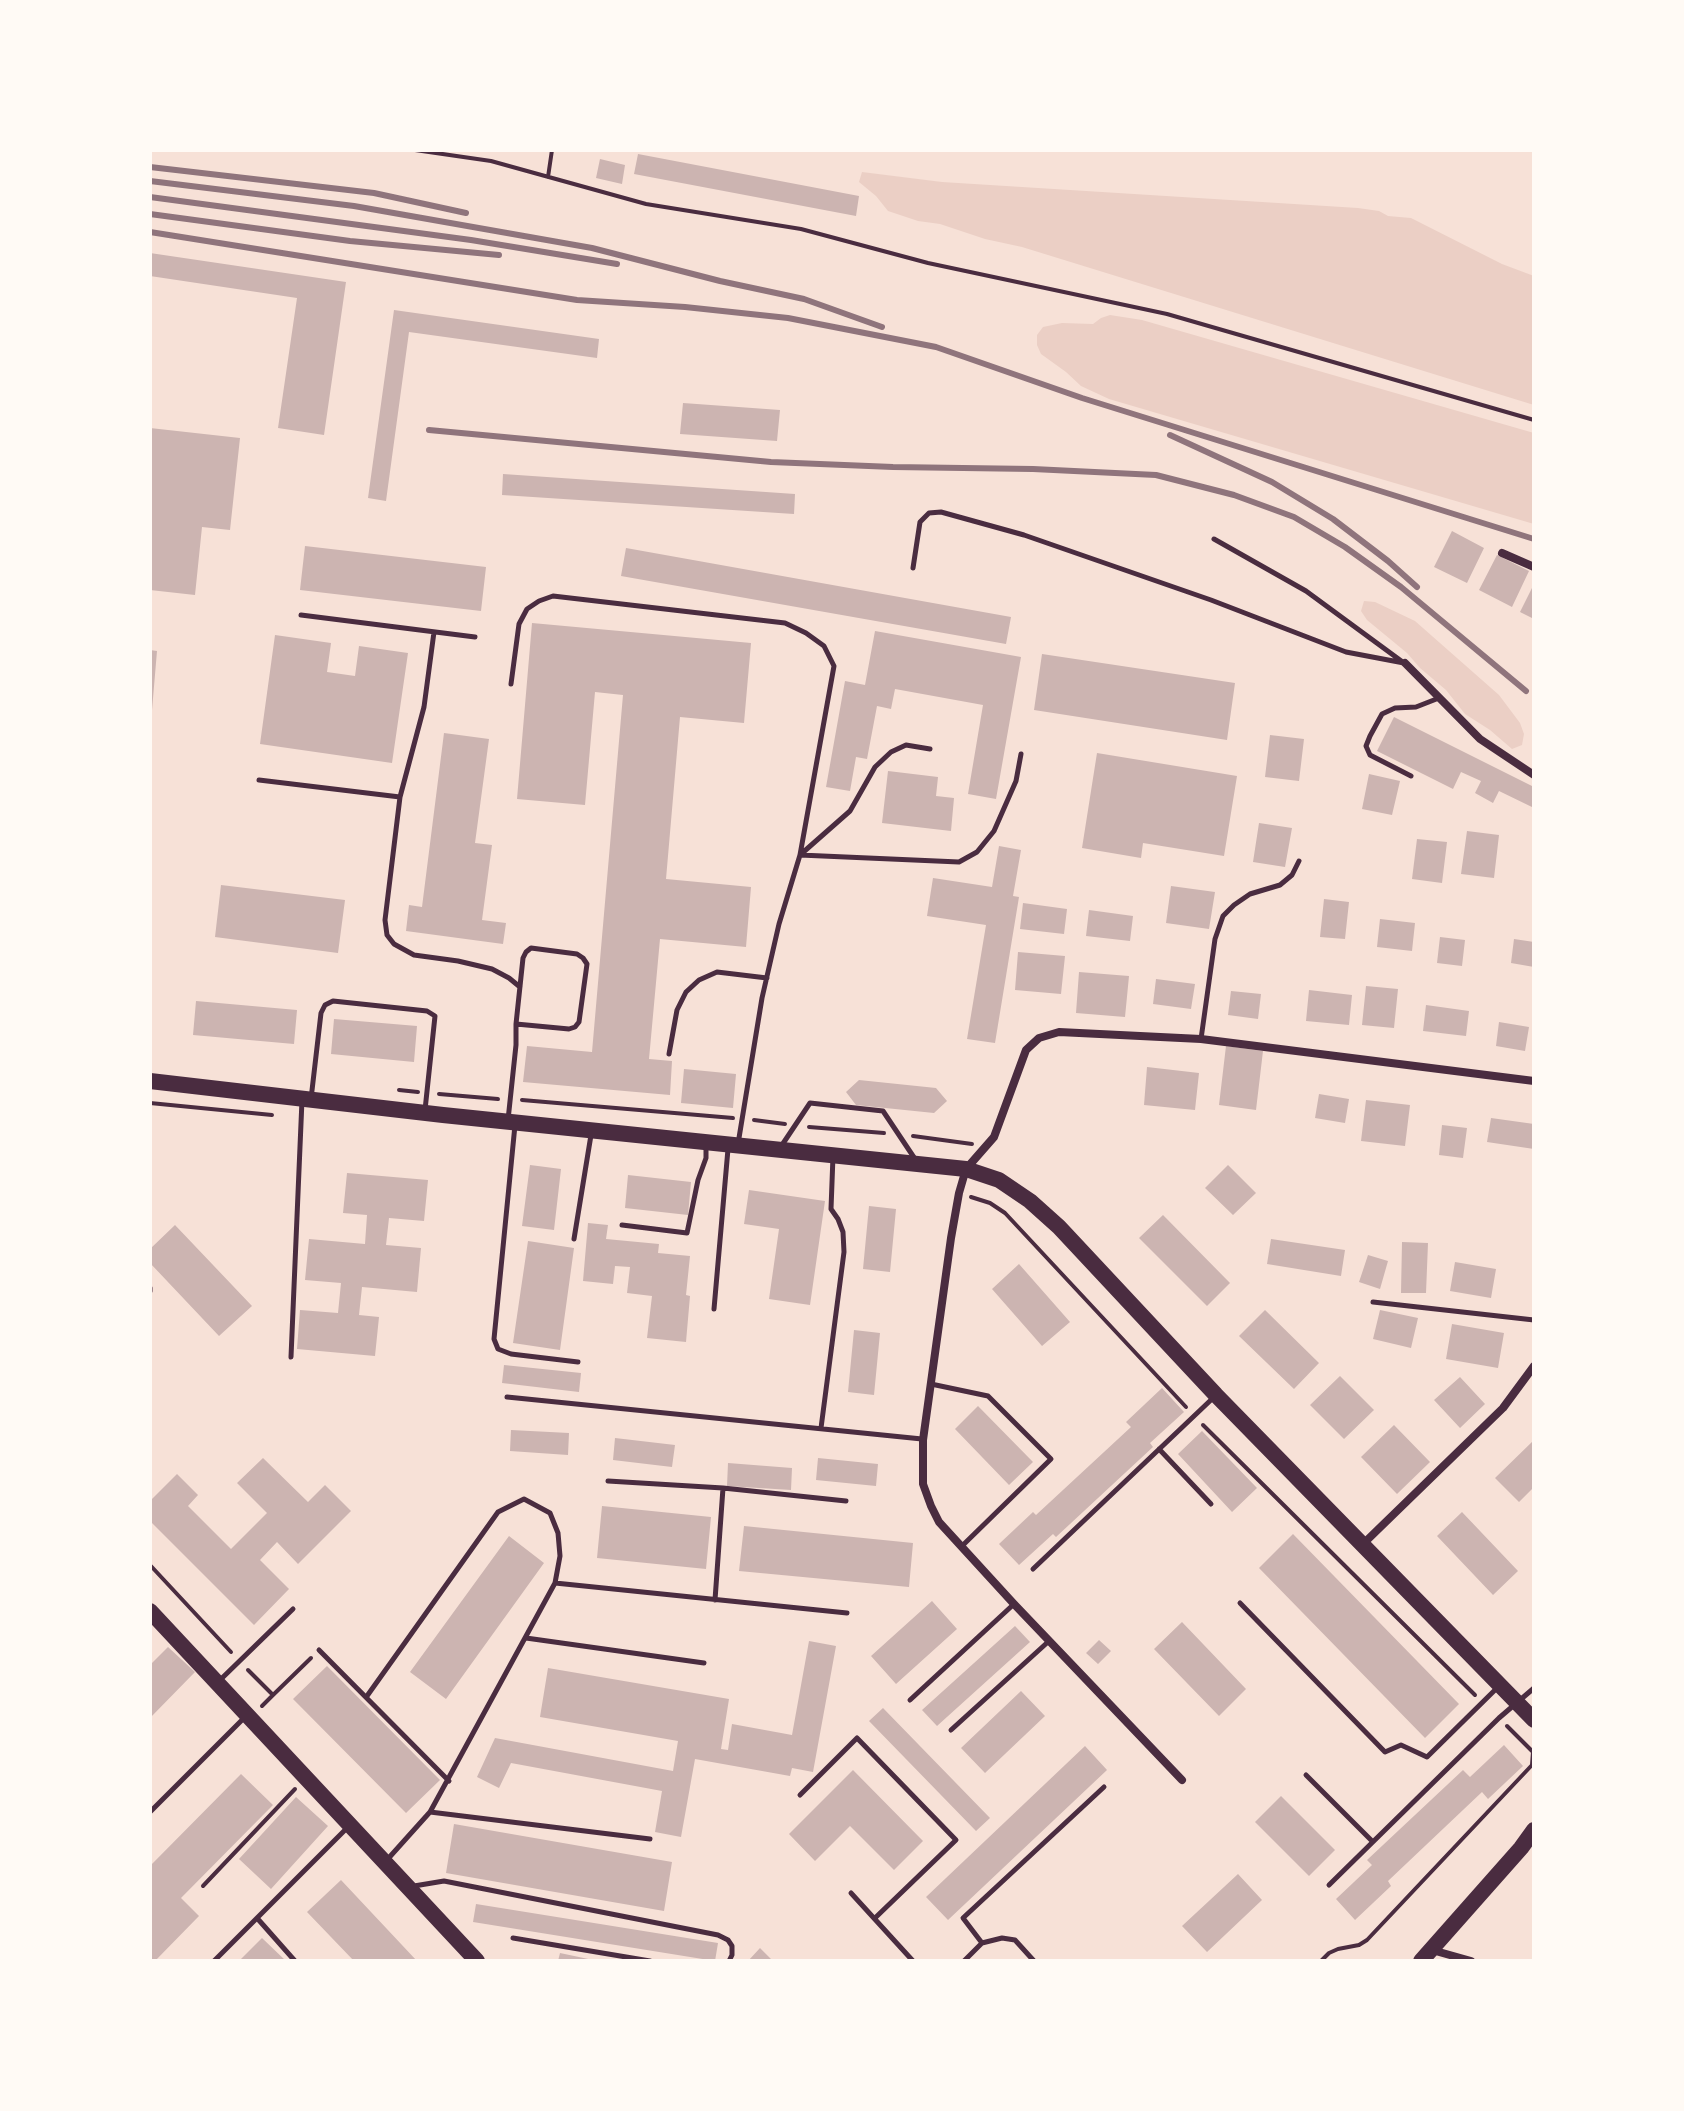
<!DOCTYPE html>
<style>
body{margin:0}
#map{position:relative;width:1684px;height:2111px;overflow:hidden;background:#f7e1d7;font-family:"Work Sans",sans-serif}
canvas{display:block}
.frame{position:absolute;inset:0;border:152px solid #fffaf5;pointer-events:none}
</style>
<div id="map">
<canvas width="1684" height="2111"></canvas>
<div class="frame"></div>
</div>
<script>
const c = document.querySelector('canvas').getContext('2d');
c.lineJoin = 'round';
function fill(path, color) {
  c.fillStyle = color;
  c.fill(path, 'evenodd');
}
function toPath(rows) {
  const path = new Path2D();
  for (const r of rows) {
    path.moveTo(r[0], r[1]);
    for (let i = 2; i < r.length; i += 2) path.lineTo(r[i], r[i + 1]);
  }
  return path;
}
function trace(path, color, width, dash) {
  c.strokeStyle = color;
  c.lineWidth = width;
  c.lineCap = dash ? 'butt' : 'round';
  c.setLineDash(dash || []);
  c.stroke(path);
}
fill(toPath([
 [862,172,942,182,1358,208,1379,211,1388,216,1411,218,1502,264,1534,276,1534,405,1022,247,985,239,940,224,918,221,888,211,876,196,859,182],
 [1110,315,1142,320,1534,433,1534,524,1109,399,1081,386,1066,372,1041,354,1037,345,1037,335,1043,327,1062,323,1093,324,1101,318],
 [1364,601,1375,602,1415,621,1499,695,1520,723,1524,734,1522,745,1512,749,1490,730,1465,714,1446,690,1420,668,1407,653,1367,620,1361,611]
]), '#ebcfc5');
fill(toPath([
 [638,154,859,196,856,216,634,174],
 [600,159,625,165,622,184,596,178],
 [150,253,346,282,324,435,278,428,297,298,150,276],
 [394,310,599,339,597,358,409,332,386,501,368,498],
 [683,403,780,410,777,441,680,434],
 [150,428,240,438,230,530,202,527,195,595,150,590],
 [503,474,795,494,794,514,502,495],
 [1452,531,1484,548,1467,583,1434,567],
 [305,546,486,567,481,611,300,590],
 [626,548,1011,617,1006,644,621,576],
 [1497,555,1529,571,1512,607,1479,590],
 [1534,584,1534,619,1520,612],
 [532,623,751,643,744,723,680,717,666,879,751,887,746,947,660,939,649,1059,672,1061,670,1095,523,1082,527,1046,592,1052,623,695,595,692,585,805,517,799],
 [875,631,1021,657,996,799,968,794,983,705,895,689,891,709,877,706,867,759,856,757,850,791,826,787,845,681,865,685],
 [275,635,331,643,327,672,355,676,359,646,408,653,392,763,260,744],
 [150,650,157,651,152,710,150,710],
 [1042,654,1235,683,1227,740,1034,710],
 [1394,717,1534,787,1534,808,1499,791,1493,803,1475,793,1481,781,1461,772,1453,789,1377,751],
 [444,733,489,739,475,843,492,845,482,920,506,923,503,944,406,931,409,905,422,907],
 [1270,735,1304,739,1299,781,1265,777],
 [1097,753,1237,776,1224,856,1143,843,1141,858,1082,848],
 [888,771,938,777,936,796,954,798,951,831,882,823],
 [1369,774,1400,781,1392,815,1362,809],
 [1259,823,1292,828,1285,867,1253,862],
 [1467,831,1499,835,1494,878,1461,874],
 [1417,839,1447,842,1442,883,1412,879],
 [999,846,1021,850,1013,896,1019,897,995,1043,967,1039,986,925,927,916,933,878,992,887],
 [221,885,345,900,338,953,215,937],
 [1171,886,1215,892,1209,929,1166,923],
 [1324,899,1349,902,1345,939,1320,937],
 [1023,903,1067,909,1064,934,1020,929],
 [1089,910,1133,916,1130,941,1086,936],
 [1380,919,1415,923,1412,951,1377,947],
 [1440,937,1465,940,1462,966,1437,963],
 [1514,939,1534,942,1534,967,1511,963],
 [1018,952,1065,956,1061,994,1015,990],
 [1079,972,1129,976,1125,1017,1076,1013],
 [1156,979,1195,984,1191,1009,1153,1004],
 [1366,986,1398,989,1394,1028,1362,1025],
 [1309,990,1352,995,1349,1025,1306,1021],
 [1231,991,1261,994,1258,1019,1228,1015],
 [196,1001,297,1010,294,1044,193,1035],
 [1426,1005,1469,1011,1466,1036,1423,1031],
 [334,1019,417,1026,414,1062,331,1054],
 [1499,1022,1529,1027,1525,1051,1496,1046],
 [1226,1046,1263,1051,1256,1110,1219,1105],
 [1147,1067,1199,1073,1195,1110,1144,1105],
 [684,1069,736,1074,733,1108,681,1103],
 [859,1080,936,1088,947,1101,934,1113,856,1105,846,1092],
 [1319,1094,1349,1099,1345,1123,1315,1118],
 [1366,1100,1410,1105,1405,1146,1361,1141],
 [1491,1118,1534,1124,1534,1149,1487,1142],
 [1442,1125,1467,1128,1463,1158,1439,1155],
 [530,1165,561,1169,554,1230,522,1226],
 [1228,1165,1256,1193,1233,1215,1205,1188],
 [347,1173,428,1180,424,1221,389,1218,386,1245,421,1248,417,1292,362,1287,359,1315,379,1317,375,1356,297,1349,300,1310,338,1313,341,1283,305,1280,309,1239,365,1244,367,1215,343,1213],
 [628,1175,691,1182,688,1215,625,1208],
 [749,1190,825,1201,810,1305,769,1299,779,1229,744,1224],
 [869,1206,896,1209,890,1272,863,1269],
 [1163,1215,1230,1283,1207,1306,1139,1238],
 [588,1223,608,1225,606,1239,659,1244,658,1253,690,1256,686,1295,690,1296,686,1342,647,1338,652,1296,627,1293,630,1267,615,1266,613,1284,583,1281],
 [175,1225,252,1306,219,1336,150,1263,150,1249],
 [1271,1239,1345,1250,1341,1276,1267,1264],
 [528,1241,574,1248,560,1350,513,1343],
 [1402,1242,1428,1243,1426,1293,1401,1293],
 [1368,1255,1388,1261,1380,1289,1359,1282],
 [1455,1262,1496,1269,1491,1298,1450,1291],
 [1019,1264,1070,1322,1042,1346,992,1289],
 [1265,1310,1319,1363,1294,1389,1239,1336],
 [1380,1310,1418,1318,1411,1348,1373,1339],
 [1452,1324,1504,1333,1498,1368,1446,1359],
 [854,1330,880,1333,874,1395,848,1392],
 [504,1365,581,1373,579,1392,502,1383],
 [1340,1376,1374,1410,1344,1439,1310,1405],
 [1460,1377,1485,1404,1460,1428,1434,1400],
 [1162,1388,1184,1412,1150,1443,1153,1447,1056,1537,1053,1534,1019,1565,999,1544,1033,1512,1036,1515,1131,1427,1126,1422],
 [978,1406,1033,1462,1009,1485,955,1429],
 [1394,1425,1430,1462,1397,1494,1361,1457],
 [511,1430,569,1433,568,1455,510,1451],
 [1202,1431,1257,1488,1232,1512,1178,1454],
 [615,1438,675,1445,672,1467,613,1460],
 [1534,1440,1534,1487,1519,1502,1495,1478],
 [263,1458,308,1502,325,1485,351,1511,298,1564,277,1542,260,1560,289,1589,254,1625,150,1521,150,1501,177,1474,198,1495,188,1506,231,1549,267,1513,237,1483],
 [818,1458,878,1464,876,1486,816,1480],
 [728,1463,792,1468,791,1490,727,1486],
 [602,1506,711,1517,706,1569,597,1558],
 [1462,1512,1518,1571,1493,1595,1437,1536],
 [744,1526,913,1543,909,1587,739,1571],
 [1293,1534,1459,1704,1425,1738,1259,1568],
 [509,1536,544,1563,446,1699,410,1672],
 [932,1601,957,1629,896,1684,871,1656],
 [1182,1622,1246,1689,1219,1716,1154,1649],
 [1015,1626,1030,1642,937,1726,922,1710],
 [1099,1640,1111,1651,1098,1664,1086,1653],
 [809,1641,836,1646,813,1772,792,1768,790,1776,695,1759,681,1837,655,1832,662,1791,511,1763,499,1788,477,1777,495,1738,673,1771,678,1741,540,1717,548,1668,729,1699,721,1749,728,1750,732,1724,792,1735],
 [168,1647,195,1672,150,1718,150,1665],
 [327,1666,440,1780,406,1813,293,1699],
 [1021,1691,1045,1716,985,1773,961,1748],
 [883,1708,990,1818,976,1831,869,1721],
 [1504,1745,1523,1766,1488,1799,1482,1792,1388,1881,1391,1886,1355,1920,1336,1899,1372,1865,1367,1860,1463,1770,1470,1777],
 [1085,1746,1107,1770,948,1920,926,1897],
 [853,1770,923,1841,894,1870,850,1826,815,1861,789,1834],
 [241,1774,273,1805,181,1898,199,1916,155,1961,150,1961,150,1866],
 [1281,1796,1335,1850,1309,1876,1255,1822],
 [296,1797,328,1826,271,1889,239,1859],
 [454,1824,672,1862,664,1911,446,1873],
 [1238,1874,1262,1900,1207,1952,1182,1926],
 [341,1880,417,1961,354,1961,307,1912],
 [476,1904,718,1943,715,1961,473,1922],
 [262,1938,286,1961,239,1961],
 [760,1948,773,1961,748,1961],
 [560,1953,593,1960,593,1961,558,1961]
]), '#ccb4b1');
trace(toPath([
 [415,150,491,161,646,204,801,229,928,263,1167,314,1534,420],
 [548,177,552,150],
 [399,1090,418,1092],
 [439,1094,498,1099],
 [522,1100,733,1118],
 [150,1103,272,1115],
 [754,1120,785,1124],
 [809,1127,884,1133],
 [913,1136,972,1144],
 [971,1197,990,1203,1005,1213,1186,1407],
 [1203,1425,1475,1695],
 [150,1565,231,1652],
 [248,1670,273,1695,262,1706],
 [273,1695,311,1658],
 [203,1886,295,1789],
 [1321,1961,1329,1953,1338,1949,1359,1945,1367,1940,1532,1765,1533,1752,1507,1726]
]), '#4a2c40', 4);
trace(toPath([
 [1214,539,1306,591,1404,663],
 [913,568,920,522,929,513,941,512,1024,535,1211,600,1346,652,1404,663],
 [301,615,475,637],
 [434,632,424,707,400,797,385,920,387,935,394,944,414,955,458,961,492,969,509,978,520,987],
 [511,684,519,624,527,609,539,601,553,596,785,623,806,633,824,646,834,666,800,855,779,924,762,998,738,1144],
 [930,749,906,745,891,752,875,767,850,811,800,855,959,862,977,852,994,831,1016,781,1021,754],
 [1411,776,1370,755,1366,746,1370,736,1382,714,1395,708,1416,707,1439,698],
 [259,780,400,797],
 [1201,1039,1215,939,1223,916,1234,905,1250,894,1280,885,1292,875,1299,861],
 [669,1054,677,1010,686,992,699,980,717,972,767,978],
 [311,1099,321,1013,325,1005,333,1001,427,1011,435,1016,425,1110],
 [508,1120,516,1045,516,1024,523,958,526,952,531,948,577,954,583,958,587,964,579,1022,575,1027,569,1029,516,1024],
 [515,1125,494,1339,498,1349,511,1354,578,1362],
 [782,1145,810,1103,883,1111,915,1159],
 [622,1225,687,1233,698,1180,706,1158,706,1147],
 [574,1239,591,1135],
 [150,1288,150,1291],
 [1373,1302,1534,1320],
 [714,1309,728,1149],
 [291,1357,302,1100],
 [931,1384,988,1396,1051,1459,962,1546],
 [507,1397,922,1439],
 [821,1428,844,1252,843,1232,838,1219,831,1209,833,1156],
 [1159,1449,1211,1504],
 [608,1481,723,1488,846,1501],
 [1033,1569,1213,1398],
 [715,1600,723,1488],
 [1240,1603,1385,1752,1401,1745,1427,1757,1497,1688],
 [526,1638,704,1663],
 [319,1650,449,1781],
 [218,1682,293,1609],
 [367,1696,498,1512,524,1499,550,1513,558,1533,560,1556,555,1583],
 [910,1700,1014,1604],
 [951,1730,1049,1641],
 [1306,1775,1372,1841],
 [800,1795,857,1738,956,1840,875,1918],
 [150,1812,244,1718],
 [430,1812,650,1839],
 [386,1861,430,1812,555,1583,847,1613],
 [1329,1885,1499,1718,1534,1688],
 [414,1886,444,1881,718,1935,728,1940,732,1946,732,1955,729,1961],
 [851,1893,913,1961],
 [257,1918,295,1961],
 [513,1938,650,1961],
 [982,1943,963,1918,1104,1787],
 [214,1961,349,1826],
 [964,1961,982,1943,1002,1938,1015,1940,1034,1961]
]), '#4a2c40', 5);
trace(toPath([
 [1502,553,1534,567],
 [1405,663,1480,739,1534,775],
 [1362,1545,1503,1408,1534,1366],
 [1182,1780,1014,1604,939,1522,931,1506,923,1484,923,1440,951,1238,959,1193,966,1169,994,1137,1026,1050,1039,1038,1059,1032,1201,1039,1534,1081],
 [1432,1950,1471,1961]
]), '#4a2c40', 8);
trace(toPath([
 [150,1081,443,1115,966,1169,999,1180,1030,1201,1059,1227,1216,1395,1534,1720],
 [150,1611,477,1961],
 [1421,1961,1521,1848,1534,1830]
]), '#4a2c40', 16);
trace(toPath([
 [150,167,374,193,466,213],
 [150,181,354,206,592,248,720,281,804,299,882,327],
 [150,197,471,240,617,264],
 [150,214,350,241,499,255],
 [150,232,577,300,685,307,788,318,936,347,1082,398,1534,539],
 [429,430,771,462,893,467,1033,469,1156,475,1234,495,1294,517,1345,547,1401,587,1526,691],
 [1170,435,1272,482,1333,519,1388,561,1417,587]
]), '#8f747c', 6);
</script>
